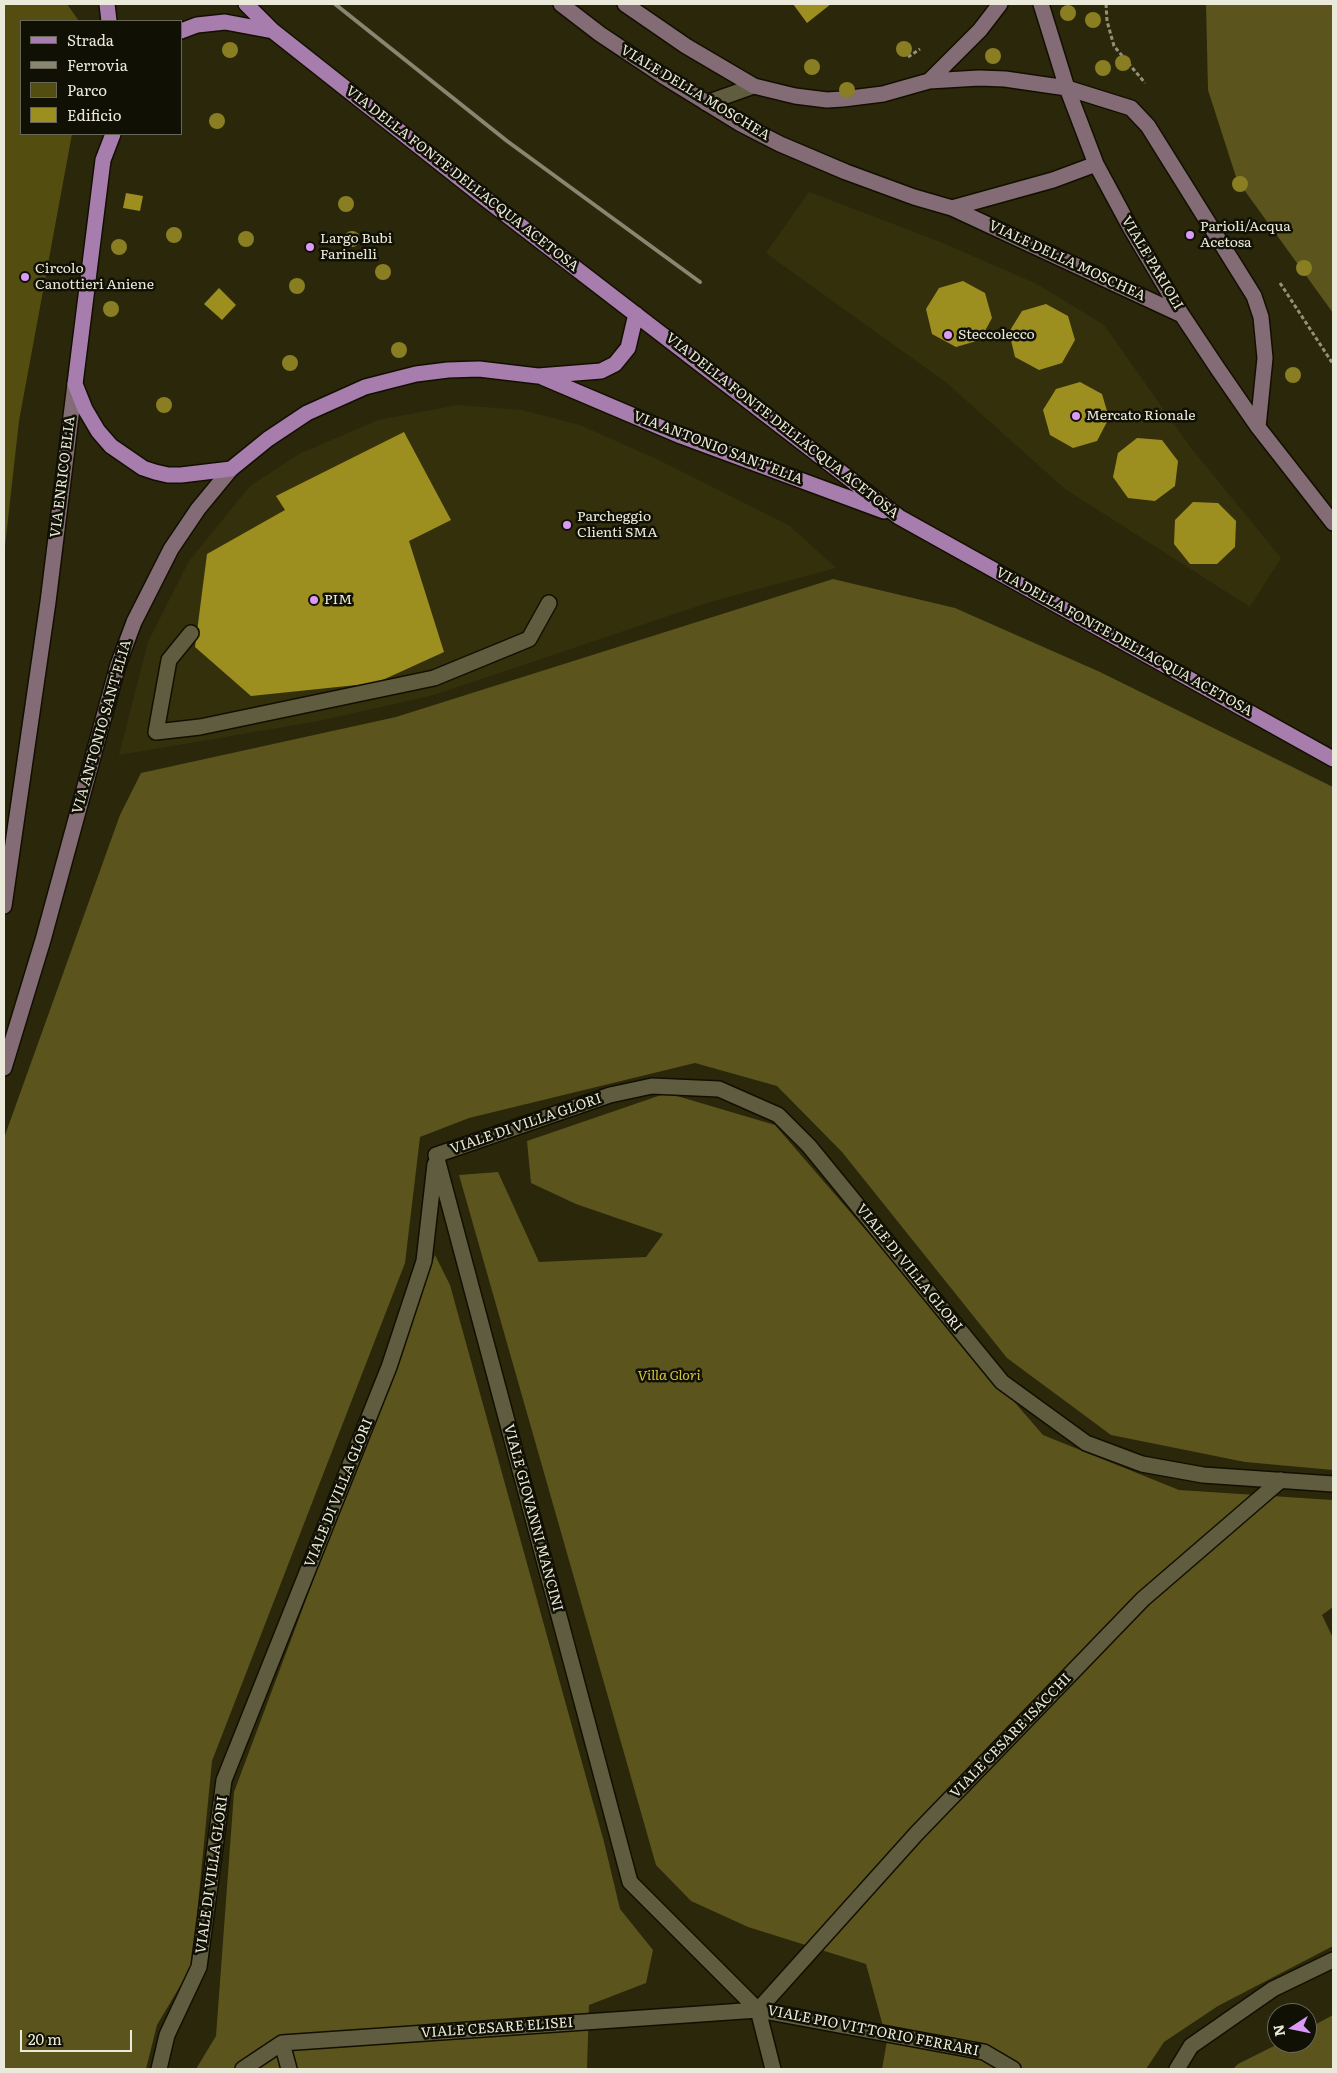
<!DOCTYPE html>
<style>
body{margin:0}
#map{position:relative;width:1337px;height:2073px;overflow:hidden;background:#2a270b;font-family:Literata,serif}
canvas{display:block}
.frame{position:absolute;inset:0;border:5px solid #ebeada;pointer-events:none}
.legend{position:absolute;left:20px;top:20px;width:162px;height:115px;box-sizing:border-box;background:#111005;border:1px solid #68675a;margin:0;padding:6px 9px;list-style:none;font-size:15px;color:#ebeada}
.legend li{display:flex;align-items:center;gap:10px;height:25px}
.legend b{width:25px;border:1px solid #68675a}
.north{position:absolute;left:1267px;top:2003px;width:50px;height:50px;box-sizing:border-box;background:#111005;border:1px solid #68675a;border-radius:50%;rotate:259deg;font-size:14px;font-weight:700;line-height:20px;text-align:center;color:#ebeada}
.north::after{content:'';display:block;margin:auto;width:18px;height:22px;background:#da9af6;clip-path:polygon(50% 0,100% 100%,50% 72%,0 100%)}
.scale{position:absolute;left:20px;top:2030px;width:112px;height:22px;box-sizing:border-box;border:2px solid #ebeada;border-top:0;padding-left:6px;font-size:15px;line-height:18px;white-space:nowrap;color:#ebeada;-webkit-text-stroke:4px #111005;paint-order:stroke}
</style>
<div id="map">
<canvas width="1337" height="2073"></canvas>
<div class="frame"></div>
<ul class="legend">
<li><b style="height:6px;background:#a67dac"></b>Strada</li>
<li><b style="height:6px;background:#888670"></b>Ferrovia</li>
<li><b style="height:14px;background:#544d10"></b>Parco</li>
<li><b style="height:14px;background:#9c8f1f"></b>Edificio</li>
</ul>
<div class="north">N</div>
<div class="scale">20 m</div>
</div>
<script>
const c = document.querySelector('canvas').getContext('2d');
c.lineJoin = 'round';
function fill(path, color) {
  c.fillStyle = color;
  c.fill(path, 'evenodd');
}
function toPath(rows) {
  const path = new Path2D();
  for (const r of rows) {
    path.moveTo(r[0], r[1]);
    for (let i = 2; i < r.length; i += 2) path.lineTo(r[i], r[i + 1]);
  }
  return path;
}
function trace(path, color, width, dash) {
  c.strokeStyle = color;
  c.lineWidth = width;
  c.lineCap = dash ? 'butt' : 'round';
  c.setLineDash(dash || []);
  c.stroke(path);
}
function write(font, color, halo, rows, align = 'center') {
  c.font = font + ' Literata,serif';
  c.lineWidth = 5;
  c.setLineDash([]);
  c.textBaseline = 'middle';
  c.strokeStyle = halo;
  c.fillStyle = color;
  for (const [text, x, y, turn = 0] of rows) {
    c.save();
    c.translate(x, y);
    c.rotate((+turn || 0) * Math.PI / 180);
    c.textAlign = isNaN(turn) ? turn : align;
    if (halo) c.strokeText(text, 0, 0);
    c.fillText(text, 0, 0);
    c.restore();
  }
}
fill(toPath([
 [809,192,938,241,1037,284,1104,325,1191,448,1281,558,1250,607,1065,489,948,384,766,253],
 [458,405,522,410,580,425,661,461,790,526,836,568,710,602,434,695,319,721,119,755,148,642,189,561,250,486,299,454,378,420]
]), '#35300c');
fill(toPath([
 [4,4,67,4,79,21,21,21,21,134,72,134,19,421,4,555]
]), '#544d10');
fill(toPath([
 [1206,4,1333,4,1333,313,1237,180,1208,90],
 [833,579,955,608,1100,672,1333,787,1333,1470,1245,1462,1111,1435,1007,1358,842,1152,777,1086,695,1063,469,1118,420,1137,405,1263,212,1761,192,1966,157,2025,146,2069,4,2069,4,1138,120,815,141,773,396,717],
 [667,1093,775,1125,1043,1435,1179,1490,1333,1500,1333,1607,1322,1615,1333,1638,1333,1946,1218,2006,1164,2042,1146,2069,882,2069,887,2041,866,1964,748,1927,691,1901,656,1865,459,1175,498,1172,539,1262,646,1257,663,1234,576,1204,531,1183,527,1141],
 [435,1255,450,1285,604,1842,620,1909,653,1950,646,1983,589,2005,587,2069,196,2069,216,2036,234,1792],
 [1333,2015,1333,2069,1233,2069,1238,2064,1280,2043,1307,2043,1307,2029]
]), '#5b541d');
fill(toPath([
 [793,4,831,4,807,23],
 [126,193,143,196,140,211,123,208],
 [963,281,985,293,992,318,980,340,956,347,932,334,926,309,939,288],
 [219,288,236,305,222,320,204,304],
 [1046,304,1068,316,1075,340,1062,363,1039,370,1015,357,1009,332,1022,311],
 [1080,382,1102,394,1109,418,1097,441,1073,448,1050,435,1043,410,1056,389],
 [404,432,451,520,409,541,444,652,376,683,251,696,195,647,207,554,285,510,276,496],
 [1137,438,1162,440,1178,461,1175,486,1155,501,1128,498,1113,477,1118,453],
 [1193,502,1218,503,1236,521,1235,547,1217,564,1190,564,1174,544,1175,520]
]), '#9c8f1f');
const lane = toPath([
 [191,633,169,660,156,732,200,727,434,678,529,639,549,603]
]);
const street = toPath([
 [706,103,754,86],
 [436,1155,610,1095,652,1086,719,1089,778,1115,809,1146,1002,1382,1086,1443,1142,1464,1203,1475,1333,1484],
 [436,1155,630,1882,758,2010,773,2069],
 [758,2010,917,1833,1143,1599,1281,1480],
 [282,2043,289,2069],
 [159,2069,167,2035,199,1967,224,1780,389,1367,424,1261,435,1164],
 [243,2069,282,2043,758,2010,984,2052,1013,2069],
 [1177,2069,1191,2046,1273,1989,1333,1960]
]);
const secondary = toPath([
 [561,4,600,34,663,76,741,124,780,144,846,172,914,197,952,208,1182,315],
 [625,4,686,46,754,86,795,96,827,100,843,99,883,94,929,81,979,78,1005,79,1067,88,1131,108,1148,126,1254,296,1261,317,1265,358,1258,427],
 [1041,4,1067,88,1096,164,1131,229,1182,315,1218,369,1258,427,1333,523],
 [929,81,980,30,1000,4],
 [952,208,1053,180,1096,164],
 [4,906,48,602,75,384],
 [4,1068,43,940,118,665,134,622,171,549,198,509,231,469]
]);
const primary = toPath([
 [107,4,109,21],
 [246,4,273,31,478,193,899,517,1333,759],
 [181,31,197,25,225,22,273,31],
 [113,134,103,160,75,384,85,409,98,431,111,446,143,468,155,472,168,475,181,475,231,469,268,439,307,413,365,387,416,374,448,370,479,369,538,376,601,371,615,364,628,348,636,314],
 [542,377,681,436,884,511]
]);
trace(lane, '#130f00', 18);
trace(street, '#130f00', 18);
trace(secondary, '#130f00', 18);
trace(primary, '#130f00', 18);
trace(toPath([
 [1106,4,1107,21,1114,46,1145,83],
 [908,57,920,49],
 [1280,283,1333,364]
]), '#93917b', 3, [4, 2.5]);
trace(lane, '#5f5c3f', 15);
trace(street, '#5f5c3f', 15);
trace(secondary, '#836c75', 15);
trace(primary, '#a67dac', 15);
trace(toPath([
 [335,4,507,141,700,282]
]), '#888670', 4);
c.fillStyle = '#897e22';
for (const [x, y] of [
 [1068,13],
 [1093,20],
 [904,49],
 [230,50],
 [993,56],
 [1123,63],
 [812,67],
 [1103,68],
 [847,90],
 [217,121],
 [1240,184],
 [346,204],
 [174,235],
 [246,239],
 [352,239],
 [119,247],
 [1304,268],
 [383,272],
 [297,286],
 [111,309],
 [399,350],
 [290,363],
 [1293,375],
 [164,405]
]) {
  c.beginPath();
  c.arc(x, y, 8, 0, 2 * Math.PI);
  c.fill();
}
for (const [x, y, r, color] of [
 [1190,235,5,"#da9af6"],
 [310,247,5,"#da9af6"],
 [25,277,5,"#da9af6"],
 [948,335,5,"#da9af6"],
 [1076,416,5,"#da9af6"],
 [567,525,5,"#da9af6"],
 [314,600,5,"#da9af6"]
]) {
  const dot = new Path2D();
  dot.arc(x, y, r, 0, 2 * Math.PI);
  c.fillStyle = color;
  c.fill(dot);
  trace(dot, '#111005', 2);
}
write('14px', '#ebeada', '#111005', [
 ["VIALE DELLA MOSCHEA",695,93,31],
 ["VIA DELLA FONTE DELL'ACQUA ACETOSA",462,179,38],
 ["VIALE DELLA MOSCHEA",1067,261,25],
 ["VIALE PARIOLI",1152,263,59],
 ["VIA DELLA FONTE DELL'ACQUA ACETOSA",782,426,38],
 ["VIA ANTONIO SANT'ELIA",718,448,21],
 ["VIA ENRICO ELIA",63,477,-83],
 ["VIA DELLA FONTE DELL'ACQUA ACETOSA",1124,642,29],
 ["VIA ANTONIO SANT'ELIA",102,727,-74],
 ["VIALE DI VILLA GLORI",526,1124,-19],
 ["VIALE DI VILLA GLORI",909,1268,51],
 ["VIALE DI VILLA GLORI",339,1493,-68],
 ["VIALE GIOVANNI MANCINI",533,1518,75],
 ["VIALE CESARE ISACCHI",1011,1736,-46],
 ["VIALE DI VILLA GLORI",212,1875,-82],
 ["VIALE CESARE ELISEI",497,2028,-4],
 ["VIALE PIO VITTORIO FERRARI",873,2031,11]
]);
write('14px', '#ebeada', '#111005', [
 ["Parioli/Acqua",1200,227],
 ["Acetosa",1200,243],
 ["Largo Bubi",320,239],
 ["Farinelli",320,255],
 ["Circolo",35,269],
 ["Canottieri Aniene",35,285],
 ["Steccolecco",958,335],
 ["Mercato Rionale",1086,416],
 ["Parcheggio",577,517],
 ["Clienti SMA",577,533],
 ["PIM",324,600]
], 'left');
write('italic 14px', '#d6c535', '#111005', [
 ["Villa Glori",669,1376]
]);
</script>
